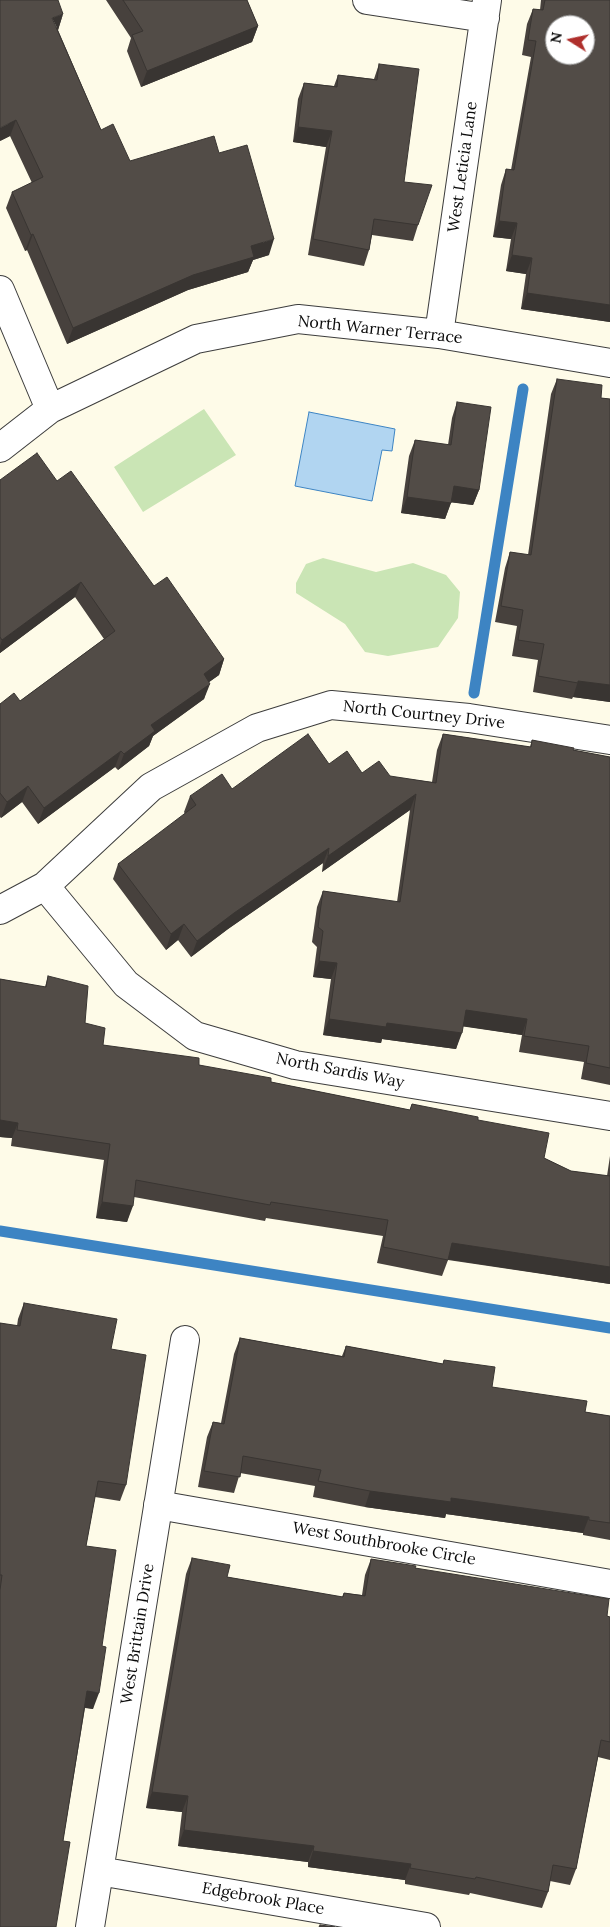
<!DOCTYPE html>
<style>
body{margin:0}
#map{position:relative;width:610px;height:1927px;overflow:hidden;background:#fefbe8;font-family:Lora,serif}
canvas{display:block}
.north{position:absolute;left:545px;top:15px;width:50px;height:50px;box-sizing:border-box;background:#fff;border:1px solid #9d9d9d;border-radius:50%;rotate:280deg;font-size:14px;font-weight:700;line-height:20px;text-align:center;color:#0a0a0a}
.north::after{content:'';display:block;margin:auto;width:18px;height:22px;background:#af2f2c;clip-path:polygon(50% 0,100% 100%,50% 72%,0 100%)}
</style>
<div id="map">
<canvas width="610" height="1927"></canvas>
<div class="north">N</div>
</div>
<script>
const c = document.querySelector('canvas').getContext('2d');
c.lineJoin = 'round';
function fill(path, color) {
  c.fillStyle = color;
  c.fill(path, 'evenodd');
}
function toPath(rows) {
  const path = new Path2D();
  for (const r of rows) {
    path.moveTo(r[0], r[1]);
    for (let i = 2; i < r.length; i += 2) path.lineTo(r[i], r[i + 1]);
  }
  return path;
}
function trace(path, color, width, dash) {
  c.strokeStyle = color;
  c.lineWidth = width;
  c.lineCap = dash ? 'butt' : 'round';
  c.setLineDash(dash || []);
  c.stroke(path);
}
function write(font, color, halo, rows, align = 'center') {
  c.font = font + ' Lora,serif';
  c.lineWidth = 5;
  c.setLineDash([]);
  c.textBaseline = 'middle';
  c.strokeStyle = halo;
  c.fillStyle = color;
  for (const [text, x, y, turn = 0] of rows) {
    c.save();
    c.translate(x, y);
    c.rotate((+turn || 0) * Math.PI / 180);
    c.textAlign = isNaN(turn) ? turn : align;
    if (halo) c.strokeText(text, 0, 0);
    c.fillText(text, 0, 0);
    c.restore();
  }
}
fill(toPath([
 [204,409,236,455,143,512,114,467],
 [323,558,376,572,413,563,446,575,460,592,458,618,438,647,388,656,365,652,345,624,296,593,296,583,306,564]
]), '#cae5b5');
const water = toPath([
 [309,412,395,429,392,451,382,450,372,501,295,486,309,412]
]);
fill(water, '#b1d5f1');
trace(water, '#3d84c3', 1);
trace(toPath([
 [474,693,523,389],
 [0,1231,610,1328]
]), '#3d84c3', 11);
const street = toPath([
 [367,0,485,18],
 [0,290,50,409],
 [439,334,487,0],
 [0,448,50,409,196,339,298,319,439,334,610,363],
 [45,886,126,984,195,1036,295,1065,610,1116],
 [0,910,45,886,151,787,257,728,331,705,469,718,610,740],
 [158,1505,610,1584],
 [99,1871,426,1927],
 [90,1927,185,1340]
]);
trace(street, '#3d3d3d', 30);
trace(street, '#fff', 28);
fill(toPath([
 [106,0,247,0,258,26,252,42,141,87,127,51,131,38],
 [541,0,610,0,610,322,521,309,526,274,506,271,511,239,493,237,501,185,506,169,511,170,531,57,522,55,527,24,533,9,540,10],
 [63,14,58,30,101,130,130,161,219,153,269,255,253,260,248,272,188,290,67,344,27,250,25,251,6,208,12,192,32,183,10,136,0,141],
 [379,64,404,182,418,225,413,241,372,235,369,250,364,266,308,255,326,147,293,142,298,99,304,83,334,86,338,75,374,79],
 [557,379,601,398,610,399,610,702,573,697,572,699,533,692,538,660,512,656,517,626,495,622,505,568,510,552,528,555,551,394],
 [457,402,479,490,473,505,451,502,445,519,401,513,409,456,415,440,448,445,452,418],
 [0,480,57,481,154,586,224,659,219,675,209,682,204,699,153,736,149,746,118,770,115,767,38,824,22,802,1,818,0,817,0,704,20,701,104,639,75,597,0,653],
 [443,734,530,747,532,740,573,750,610,757,610,1085,581,1079,584,1062,519,1052,522,1035,463,1026,456,1049,382,1039,381,1043,323,1035,331,979,313,977,317,947,312,942,317,907,323,891,397,902,410,810,322,872,323,863,228,929,191,957,178,940,166,950,113,879,118,864,185,814,184,812,190,796,232,789,329,764,362,773,432,782,437,750],
 [48,976,85,1023,103,1045,199,1065,271,1082,410,1110,412,1104,478,1120,544,1158,571,1171,607,1176,610,1156,610,1284,448,1260,442,1276,377,1263,383,1236,266,1218,265,1221,134,1197,127,1222,96,1218,104,1160,11,1146,12,1138,0,1137,0,979,45,987],
 [24,1303,111,1349,126,1485,120,1501,95,1497,86,1546,102,1646,93,1709,85,1708,63,1841,0,1927,0,1323,17,1326,18,1319],
 [240,1338,342,1356,346,1346,443,1364,444,1360,492,1387,585,1412,610,1416,610,1540,583,1535,583,1533,446,1514,445,1518,365,1507,313,1497,315,1486,240,1473,234,1493,198,1487,207,1437,213,1422,221,1423,234,1354],
 [192,1558,227,1577,342,1597,344,1593,362,1595,365,1575,371,1559,415,1568,610,1617,610,1760,598,1757,576,1869,570,1885,550,1881,548,1892,542,1908,470,1893,469,1895,405,1884,405,1880,308,1867,308,1862,178,1846,182,1812,146,1808,186,1574]
]), '#47413d');
fill(toPath([
 [63,14,58,30,52,18],
 [258,26,252,42,141,87,147,71],
 [16,120,10,136,0,141,0,128],
 [298,127,332,131,326,147,293,142],
 [499,221,517,223,511,239,493,237],
 [33,234,27,250,25,251,31,235],
 [274,239,269,255,253,260,248,272,188,290,67,344,73,328,251,246],
 [512,255,532,258,526,274,506,271],
 [527,293,610,305,610,322,521,309],
 [454,486,479,490,473,505,448,502],
 [407,497,451,503,445,519,401,513],
 [81,582,75,597,0,653,0,646,2,640],
 [224,659,219,675,198,690,204,674],
 [578,681,610,685,610,702,573,697],
 [210,684,204,699,153,736,149,746,118,770,124,754,151,725],
 [121,751,115,767,38,824,44,808],
 [28,786,22,802,1,818,7,802],
 [416,794,410,810,322,872,328,856],
 [329,848,323,863,228,929,191,957,197,941,234,913],
 [184,924,178,940,166,950,171,934],
 [319,961,337,963,331,979,313,977],
 [466,1010,527,1019,522,1035,460,1026],
 [329,1019,387,1023,462,1033,456,1049,382,1039,381,1043,323,1035],
 [0,1120,18,1123,12,1138,0,1137],
 [102,1202,133,1206,127,1222,96,1218],
 [452,1243,610,1267,610,1284,446,1259],
 [370,1491,451,1498,589,1517,583,1533,446,1514,445,1518,365,1507],
 [87,1691,99,1693,93,1709,82,1707],
 [152,1792,188,1796,182,1812,146,1808],
 [184,1830,314,1846,308,1862,178,1846],
 [313,1851,411,1864,405,1880,308,1867]
]), '#393532');
const building = toPath([
 [0,0,58,0,63,14,52,18,101,130,113,124,130,161,214,136,219,153,247,145,274,239,251,246,254,257,193,275,73,328,33,234,31,235,12,192,43,177,16,120,0,128,0,0],
 [123,0,247,0,258,26,147,71,132,35,143,31,123,0],
 [545,0,610,0,610,305,527,293,532,258,512,255,517,223,499,221,506,169,514,170,536,41,528,40,533,9,543,10,545,0],
 [555,25,585,25,585,55,555,55,555,25],
 [379,64,419,69,404,182,432,185,418,225,374,219,369,250,313,239,332,131,298,127,304,83,337,87,338,75,377,80,379,64],
 [557,379,602,385,601,398,610,399,610,685,578,681,578,683,538,676,544,644,518,640,523,610,501,606,510,552,531,555,557,379],
 [457,402,491,407,479,490,454,486,451,503,407,497,415,440,451,445,457,402],
 [37,453,57,481,71,471,154,586,167,577,224,659,204,674,210,684,151,725,155,731,124,754,121,751,44,808,28,786,7,802,0,793,0,704,14,693,20,701,115,631,81,582,2,640,0,637,0,480,37,453],
 [308,734,329,764,347,751,362,773,379,761,390,776,436,783,443,734,531,747,532,740,574,748,573,750,610,757,610,1068,586,1063,589,1046,524,1036,527,1019,466,1010,462,1033,387,1023,386,1027,329,1019,337,963,319,961,323,931,318,927,323,891,400,902,416,794,328,856,329,848,234,913,197,941,184,924,171,934,118,864,196,805,190,796,222,774,232,789,308,734],
 [48,976,88,986,85,1023,105,1028,103,1045,199,1058,199,1065,271,1078,271,1082,410,1110,412,1104,478,1117,478,1120,549,1133,544,1158,571,1171,610,1176,610,1175,610,1267,452,1243,448,1260,383,1247,388,1220,271,1202,270,1205,136,1180,133,1206,102,1202,110,1144,17,1130,18,1123,0,1120,0,979,46,987,48,976],
 [24,1303,117,1319,111,1349,146,1355,126,1485,98,1481,86,1546,116,1550,102,1646,106,1647,99,1693,87,1691,63,1841,70,1842,56,1927,0,1927,0,1590,2,1575,0,1575,0,1323,20,1326,24,1303],
 [240,1338,344,1357,346,1346,443,1364,444,1360,495,1367,492,1387,587,1401,585,1412,610,1416,610,1523,589,1520,589,1517,451,1498,451,1502,370,1491,318,1481,321,1470,243,1456,240,1477,204,1471,213,1422,224,1424,240,1338],
 [192,1558,230,1565,227,1577,343,1597,344,1593,365,1596,371,1559,416,1566,415,1568,609,1599,607,1616,610,1617,610,1742,601,1740,576,1869,553,1865,548,1892,476,1877,475,1879,410,1868,411,1864,313,1851,314,1846,184,1830,188,1796,152,1792,192,1558],
 [320,1925,335,1927,319,1927,320,1925]
]);
fill(building, '#524c47');
trace(building, '#393532', 1);
write('16px', '#0a0a0a', '#fff', [
 ["West Leticia Lane",463,167,-82],
 ["North Warner Terrace",380,330,6],
 ["North Courtney Drive",424,715,6],
 ["North Sardis Way",340,1071,11],
 ["West Southbrooke Circle",384,1544,10],
 ["West Brittain Drive",138,1634,-81],
 ["Edgebrook Place",263,1899,10]
]);
</script>
